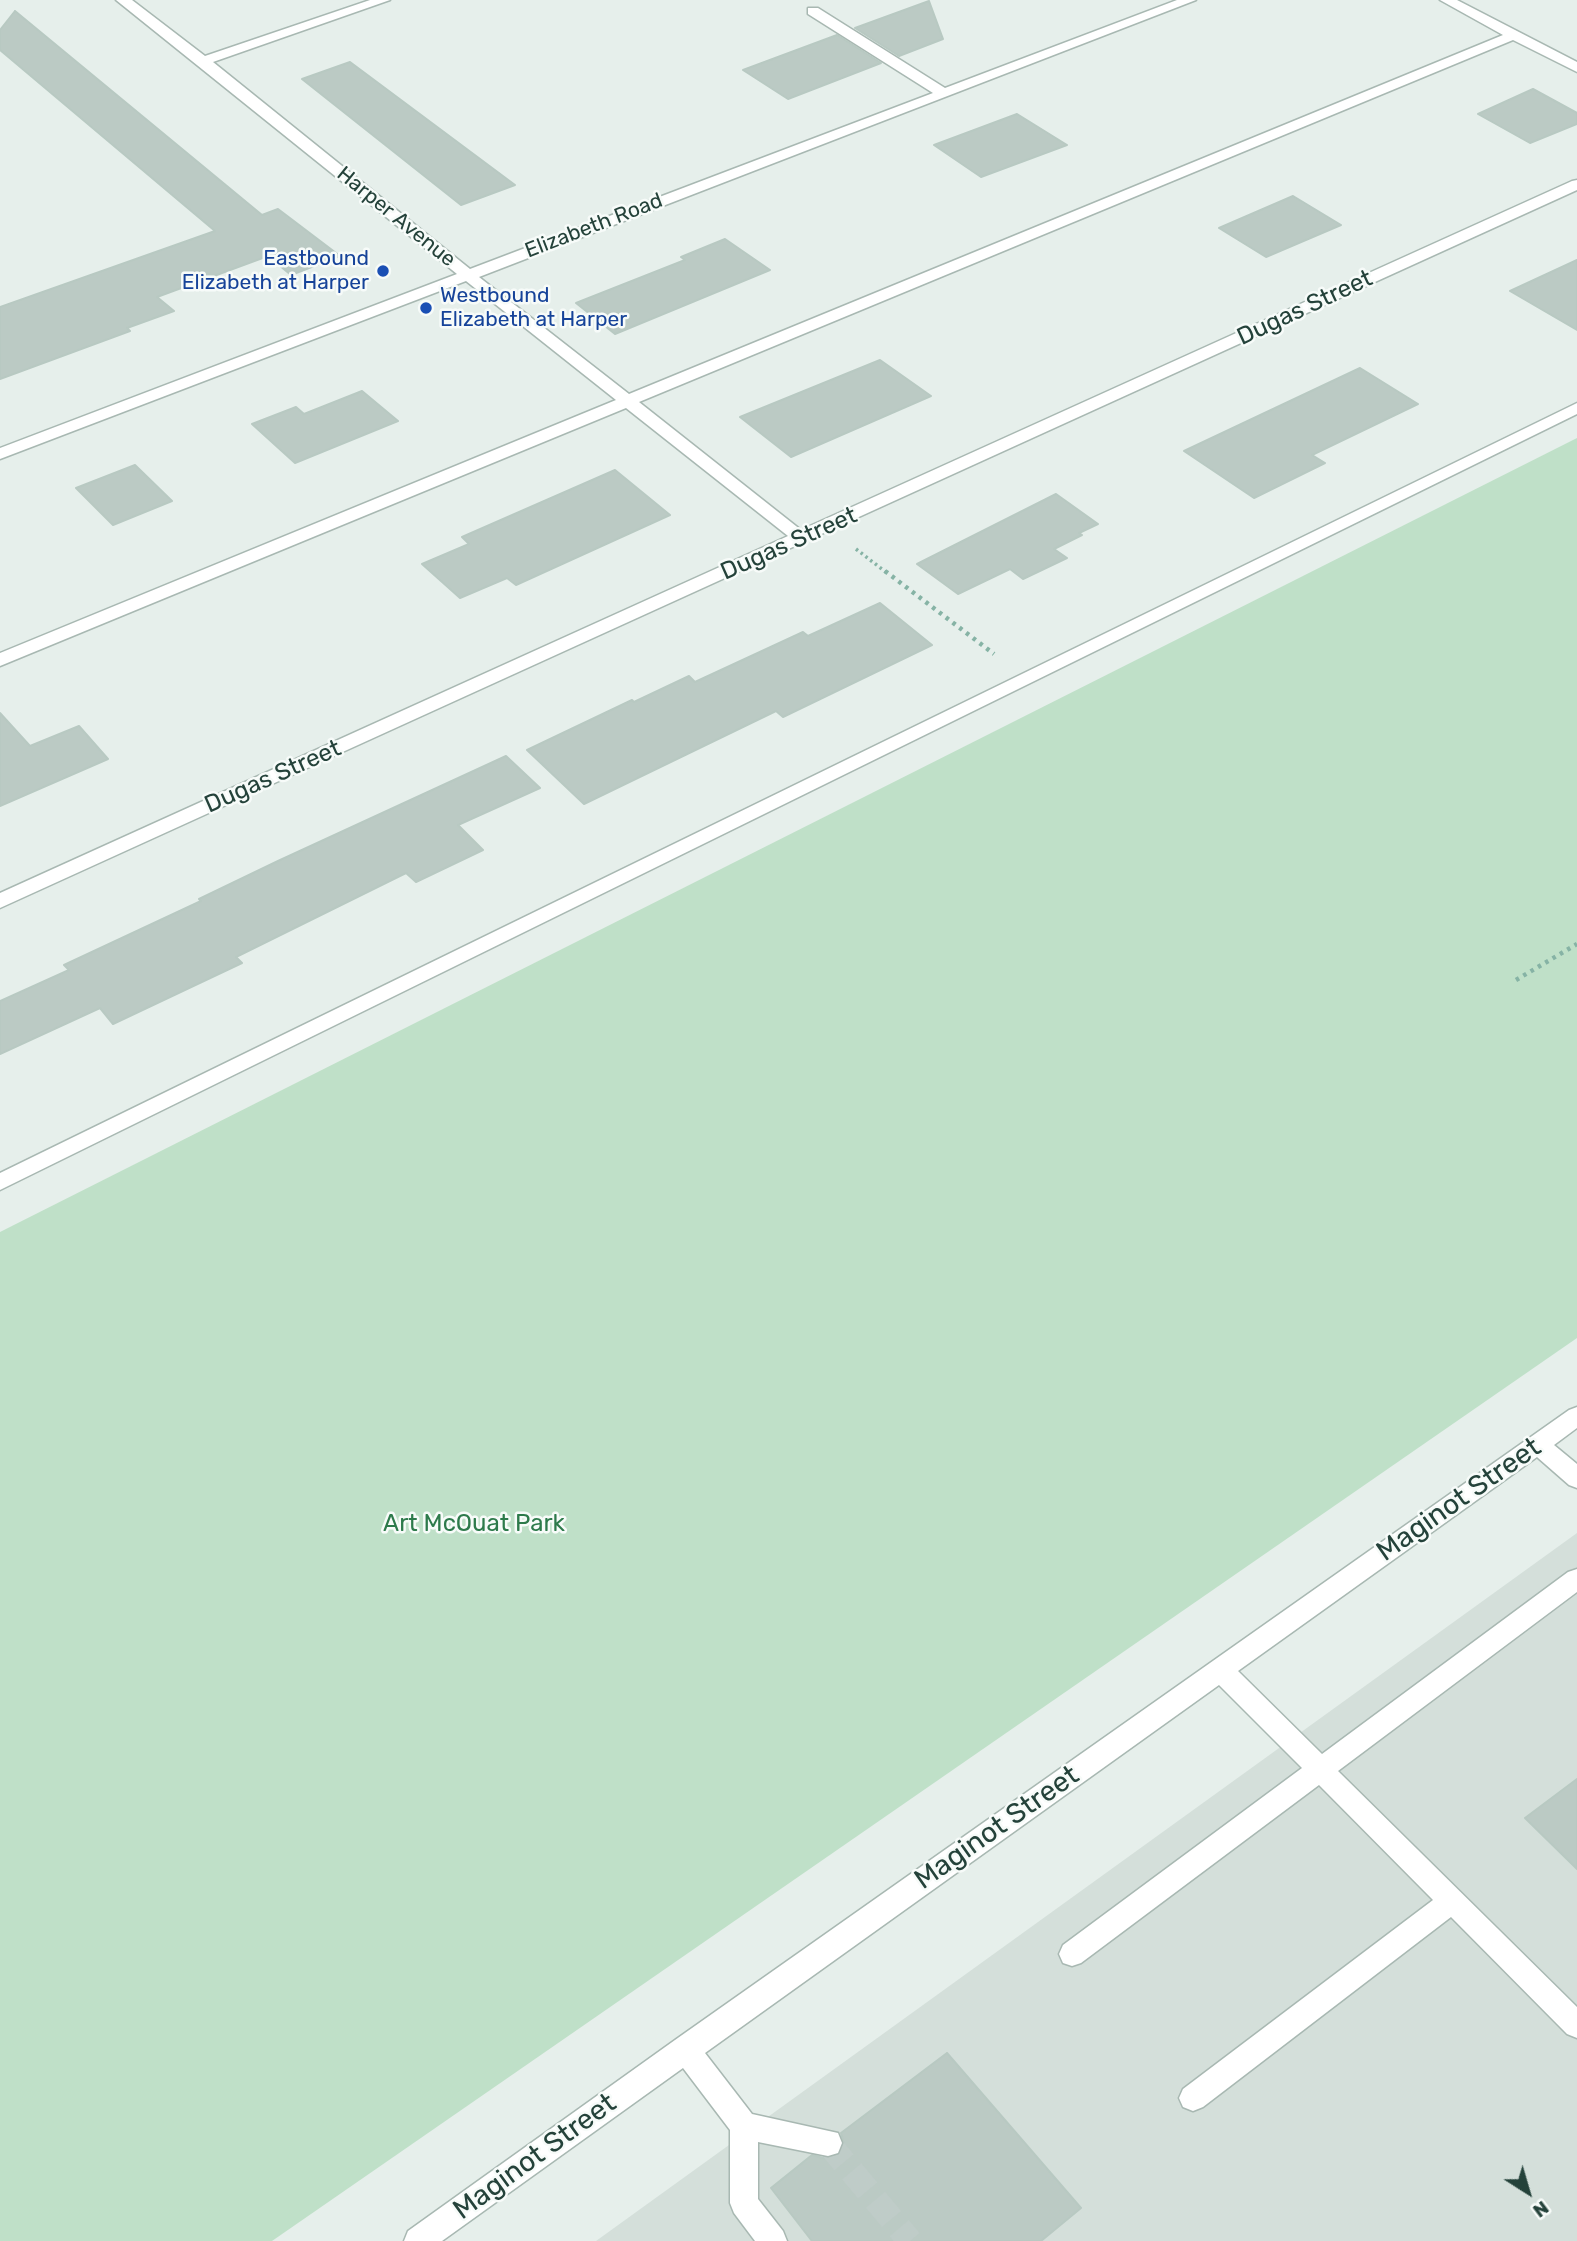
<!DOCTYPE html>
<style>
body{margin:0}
#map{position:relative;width:1577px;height:2241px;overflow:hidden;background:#e6efeb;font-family:Rubik,sans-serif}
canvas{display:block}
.north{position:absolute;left:1493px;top:2157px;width:70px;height:70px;-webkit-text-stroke:5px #f7fbf9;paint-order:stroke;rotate:143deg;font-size:19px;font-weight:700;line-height:28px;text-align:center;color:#24423a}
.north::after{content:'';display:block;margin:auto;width:24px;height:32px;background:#24423a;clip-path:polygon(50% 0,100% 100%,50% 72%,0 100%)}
</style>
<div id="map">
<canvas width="1577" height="2241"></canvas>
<div class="north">N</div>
</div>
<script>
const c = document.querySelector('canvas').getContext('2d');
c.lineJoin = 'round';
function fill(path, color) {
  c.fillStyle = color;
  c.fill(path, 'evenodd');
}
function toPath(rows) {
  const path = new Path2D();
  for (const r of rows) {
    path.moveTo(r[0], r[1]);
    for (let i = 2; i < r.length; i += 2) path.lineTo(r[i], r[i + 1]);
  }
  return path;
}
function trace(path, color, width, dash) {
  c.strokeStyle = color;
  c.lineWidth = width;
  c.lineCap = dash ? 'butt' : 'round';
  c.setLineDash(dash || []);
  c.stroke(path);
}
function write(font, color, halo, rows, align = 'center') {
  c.font = font + ' Rubik,sans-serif';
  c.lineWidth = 5;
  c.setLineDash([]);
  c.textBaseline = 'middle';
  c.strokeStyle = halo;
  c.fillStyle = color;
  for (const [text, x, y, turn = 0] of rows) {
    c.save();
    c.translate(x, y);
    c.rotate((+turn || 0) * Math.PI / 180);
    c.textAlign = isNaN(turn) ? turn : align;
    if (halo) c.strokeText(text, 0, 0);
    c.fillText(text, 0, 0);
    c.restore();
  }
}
fill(toPath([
 [1577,1533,1577,2241,596,2241]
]), '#d4dfda');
fill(toPath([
 [1577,438,1577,1338,272,2241,0,2241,0,1232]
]), '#bfe0c8');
const building = toPath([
 [929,1,943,39,899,56,855,28,929,1],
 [15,11,262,215,278,209,340,256,291,275,268,256,157,297,174,311,127,328,130,331,0,379,0,307,215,231,0,50,0,30,15,11],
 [837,35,881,63,788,99,743,70,837,35],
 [350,62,515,185,461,205,302,79,350,62],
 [1533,89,1577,113,1577,124,1530,143,1478,114,1533,89],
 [1017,114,1067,145,981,177,934,145,1017,114],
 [1293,196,1341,225,1266,257,1219,228,1293,196],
 [725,239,770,270,615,334,576,303,685,260,681,257,725,239],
 [1577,260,1577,330,1510,291,1577,260],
 [880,360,931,396,791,457,740,417,880,360],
 [1360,368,1418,404,1312,455,1325,463,1254,498,1184,451,1360,368],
 [362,391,398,421,295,463,252,424,296,407,304,414,362,391],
 [135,465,172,501,113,525,76,488,135,465],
 [615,470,670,515,516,585,507,578,460,598,422,564,469,544,462,537,615,470],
 [1056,494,1098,524,1079,533,1082,535,1054,549,1067,558,1023,579,1010,569,958,594,917,564,1056,494],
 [880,603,932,645,783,717,776,711,584,804,527,750,632,700,634,702,689,676,695,682,803,632,808,636,880,603],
 [0,713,30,746,79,726,108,759,0,806,0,713],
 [506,756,540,788,458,825,483,850,416,882,406,873,236,957,242,963,113,1024,100,1008,0,1054,0,1001,69,970,64,965,201,901,199,899,278,861,506,756],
 [1577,1779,1577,1869,1525,1818,1577,1779],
 [947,2053,1081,2208,1041,2241,812,2241,771,2188,812,2155,827,2159,839,2156,844,2144,841,2133,947,2053]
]);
fill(building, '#bbcac4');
trace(building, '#b8c9c2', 2);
trace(toPath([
 [828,2143,910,2241]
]), '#bfccc8', 25, [25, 12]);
const minor = toPath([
 [116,0,132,0,205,56,370,0,390,0,213,62,470,269,933,93,808,14,808,8,818,8,945,88,1177,0,1196,0,479,277,629,394,1503,35,1440,0,1457,0,1577,62,1577,72,1513,40,639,402,801,530,1572,181,1577,180,1577,190,0,908,0,893,788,536,626,408,0,666,0,653,616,400,466,281,0,459,0,448,457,274,116,0],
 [1577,403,1577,414,0,1190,0,1173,1577,403],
 [1577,1407,1577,1428,1554,1445,1577,1464,1577,1488,1569,1485,1537,1457,1238,1671,1322,1754,1568,1572,1577,1569,1577,1592,1338,1771,1577,2007,1577,2038,1567,2034,1451,1917,1203,2107,1193,2111,1183,2107,1179,2098,1183,2089,1433,1900,1319,1785,1081,1963,1072,1966,1063,1963,1059,1954,1063,1945,1302,1768,1219,1685,705,2053,752,2114,838,2133,842,2143,838,2153,828,2156,758,2142,758,2199,783,2231,787,2241,755,2241,734,2213,730,2203,730,2130,683,2068,442,2241,404,2241,408,2231,675,2040,1569,1410,1577,1407]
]);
trace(minor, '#a8b8b2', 3);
trace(toPath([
 [856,549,887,573]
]), '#86b3a5', 3.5, [2.5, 3.5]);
trace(toPath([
 [885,571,994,654],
 [1516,980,1577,944]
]), '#86b3a5', 4.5, [3.5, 5]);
fill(minor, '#fff');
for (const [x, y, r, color] of [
 [383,271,7,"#1a4fb4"],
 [426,308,7,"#1a4fb4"]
]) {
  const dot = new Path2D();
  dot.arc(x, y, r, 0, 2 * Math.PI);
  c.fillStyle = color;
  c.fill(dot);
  trace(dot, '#f7fbf9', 2.5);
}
write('21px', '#24423a', '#f7fbf9', [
 ["Harper Avenue",396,217,39],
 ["Elizabeth Road",594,226,-21]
]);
write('21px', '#164399', '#f7fbf9', [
 ["Eastbound",369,259],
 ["Elizabeth at Harper",369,283],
 ["Westbound",440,296,"left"],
 ["Elizabeth at Harper",440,320,"left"]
], 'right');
write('24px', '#24423a', '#f7fbf9', [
 ["Dugas Street",1305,308,-25],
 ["Dugas Street",789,544,-24],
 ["Dugas Street",273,777,-24]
]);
write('24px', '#2d7a4b', '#f7fbf9', [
 ["Art McOuat Park",474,1524]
]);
write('28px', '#24423a', '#f7fbf9', [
 ["Maginot Street",1459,1500,-35],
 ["Maginot Street",997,1828,-35],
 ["Maginot Street",535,2157,-36]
]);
</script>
